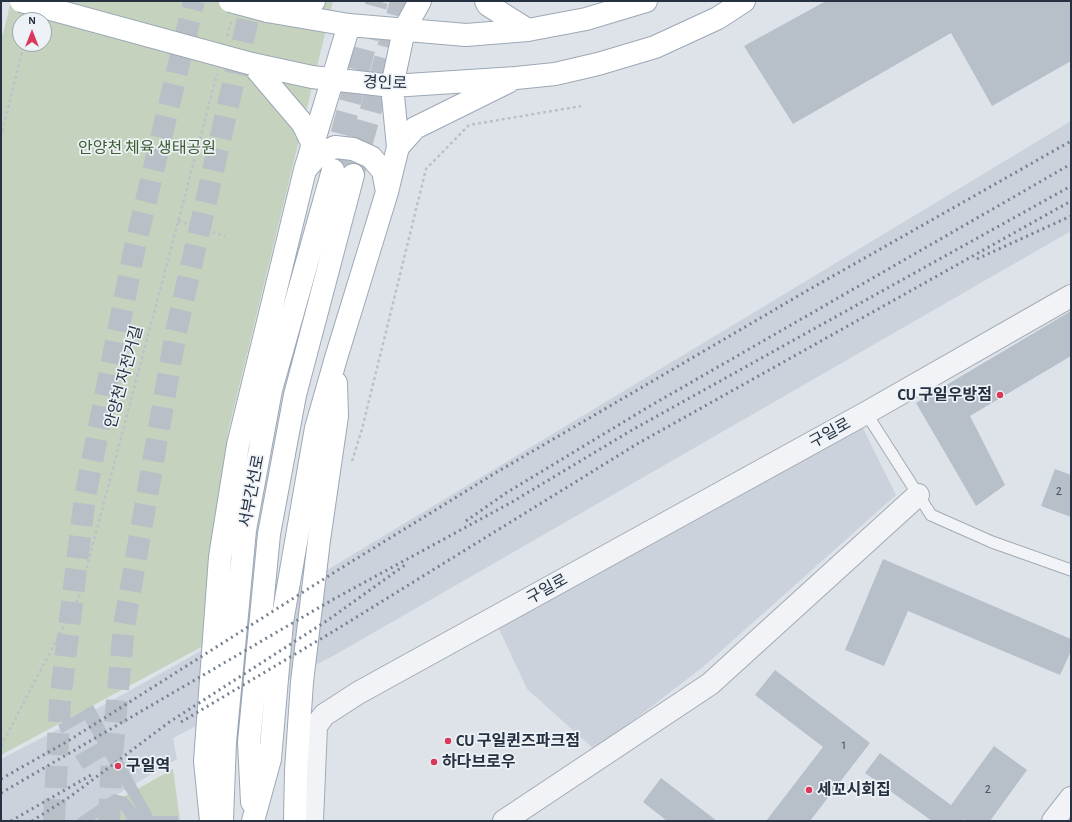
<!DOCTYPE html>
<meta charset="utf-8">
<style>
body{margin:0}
#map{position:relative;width:1072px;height:822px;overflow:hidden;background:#dee3e9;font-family:"Alegreya Sans",sans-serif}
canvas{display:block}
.frame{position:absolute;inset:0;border:2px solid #263141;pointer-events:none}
.north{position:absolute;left:12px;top:12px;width:40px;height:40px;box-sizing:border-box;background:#edf2f6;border:1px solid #9da5ae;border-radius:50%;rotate:0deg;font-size:11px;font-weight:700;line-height:16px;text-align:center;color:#263141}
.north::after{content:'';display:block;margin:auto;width:14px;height:18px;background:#d9385a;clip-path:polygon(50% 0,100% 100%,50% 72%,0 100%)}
</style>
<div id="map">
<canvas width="1072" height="822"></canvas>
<div class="frame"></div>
<div class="north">N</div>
</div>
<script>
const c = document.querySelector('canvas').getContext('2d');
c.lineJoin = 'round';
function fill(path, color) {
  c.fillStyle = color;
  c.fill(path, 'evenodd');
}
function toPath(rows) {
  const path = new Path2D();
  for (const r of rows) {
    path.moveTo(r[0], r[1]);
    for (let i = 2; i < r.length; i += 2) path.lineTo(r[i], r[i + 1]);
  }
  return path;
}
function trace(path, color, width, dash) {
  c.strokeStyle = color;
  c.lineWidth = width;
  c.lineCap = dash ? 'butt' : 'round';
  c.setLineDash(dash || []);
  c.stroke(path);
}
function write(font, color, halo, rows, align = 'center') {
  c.font = font + ' "Alegreya Sans","Noto Sans KR",sans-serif';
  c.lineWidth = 3.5;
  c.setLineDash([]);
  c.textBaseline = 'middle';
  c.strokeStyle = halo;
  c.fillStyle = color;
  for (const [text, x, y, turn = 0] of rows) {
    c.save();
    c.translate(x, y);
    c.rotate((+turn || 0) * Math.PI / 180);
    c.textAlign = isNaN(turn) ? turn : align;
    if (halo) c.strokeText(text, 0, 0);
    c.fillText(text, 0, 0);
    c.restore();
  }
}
fill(toPath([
 [1071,121,1071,231,333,656,173,738,177,759,73,821,1,821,1,759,82,717,208,647,304,584],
 [863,428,896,495,703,667,595,750,527,689,499,629,563,589]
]), '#ccd2db');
fill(toPath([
 [1,1,333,1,228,432,205,645,1,755],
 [20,20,44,20,44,44,20,44],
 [173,769,180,821,80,821]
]), '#c5d3be');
fill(toPath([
 [1,1,11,1,3,34,1,36]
]), '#dee3e9');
fill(toPath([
 [826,1,1071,1,1071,61,992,106,951,33,793,124,744,46],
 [1071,311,1071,356,970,416,1005,485,976,506,916,403],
 [1055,469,1071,475,1071,517,1041,506],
 [883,559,1071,639,1071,651,1060,675,908,611,884,666,845,650],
 [775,670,870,743,810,821,766,821,823,747,755,695],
 [93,705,153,816,178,816,178,821,126,821,126,817,117,804,92,821,74,821,114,794,126,797,138,811,105,756,83,769,75,756,98,743,85,720,62,733,58,725],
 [994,746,1027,770,990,821,966,821,964,819,962,821,932,821,865,773,880,753,951,805],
 [661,778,717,821,667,821,643,802]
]), '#b7bfc9');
trace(toPath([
 [333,166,377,1],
 [353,175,401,1]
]), '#b9bfc7', 22, [22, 11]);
trace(toPath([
 [54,821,60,701,85,497,134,251,194,1],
 [109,821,112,755,124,626,176,332,252,1]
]), '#b9bfc7', 22, [22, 11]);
const service = toPath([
 [866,413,931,515,992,542,1071,570]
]);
const minor = toPath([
 [312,821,316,726,324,715,358,693,866,413,1071,296],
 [504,821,710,684,918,495]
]);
const tertiary = toPath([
 [1053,821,1071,798]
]);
const primary = toPath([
 [486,1,488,5,528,30],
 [281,9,310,4,314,1],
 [267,11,349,25,466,35,528,30,586,19,646,1],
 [252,64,312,77,392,86,516,78,555,74,598,64,655,47,718,18,744,1],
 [252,64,303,124,313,145],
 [398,147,415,128,508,82],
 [305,170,319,154,335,147,353,149,371,157,383,171,387,192],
 [252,802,249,742,269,534,295,395,353,175],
 [222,819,225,742,245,530,271,390,333,170],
 [211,821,205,761,220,557,238,445,305,170,349,25],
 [253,821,270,759,282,622,316,428,336,358,387,192,398,147,392,86,404,30,420,1],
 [295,821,296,770,302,682,319,540,337,416,336,383]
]);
trace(service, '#a3aab3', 13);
trace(minor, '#a3aab3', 24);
trace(tertiary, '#a3aab3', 24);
trace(primary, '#9ca8b5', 24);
trace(toPath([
 [227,36,231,22],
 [1,137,24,44],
 [178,221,225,236],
 [352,461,362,429,426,169,469,125,581,106],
 [1,746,79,597,217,74]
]), '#bcc1c8', 2.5, [3, 3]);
trace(service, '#f1f3f7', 11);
trace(minor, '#f1f3f7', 22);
trace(tertiary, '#f1f3f7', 22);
trace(primary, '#fff', 22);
trace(toPath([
 [977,259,1071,216],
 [466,521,506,493,650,406,1071,164],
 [181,722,334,631,637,444,1071,201],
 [1,779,68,741,338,570,497,472,810,289,1071,141],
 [1,793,332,600,512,502,632,430,1071,186],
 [11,821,91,775],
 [32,821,71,796,168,723,328,620,405,565]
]), '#768393', 3, [2, 4]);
const primaryBridge = toPath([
 [21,1,252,64],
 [230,1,267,11]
]);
trace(primaryBridge, '#9ca8b5', 24, []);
trace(primaryBridge, '#fff', 22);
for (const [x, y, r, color] of [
 [1000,395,4,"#d9385a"],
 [448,741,4,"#d9385a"],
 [434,762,4,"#d9385a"],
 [118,766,4,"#d9385a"],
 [809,790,4,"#d9385a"]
]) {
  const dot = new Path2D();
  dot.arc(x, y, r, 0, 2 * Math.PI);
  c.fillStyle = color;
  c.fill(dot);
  trace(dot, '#edf2f6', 1.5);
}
write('14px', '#4a5463', null, [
 ["2",1059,491],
 ["1",844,745],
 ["2",988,789]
]);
write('16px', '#263141', '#edf2f6', [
 ["경인로",385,83,2],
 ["안양천 자전거길",124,377,-75],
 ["구일로",830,433,-29],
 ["서부간선로",252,491,-79],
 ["구일로",547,589,-29]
]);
write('16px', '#3d5e32', '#edf2f6', [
 ["안양천 체육 생태공원",147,148]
]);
write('bold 16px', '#263141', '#edf2f6', [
 ["CU 구일우방점",992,395,"right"],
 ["CU 구일퀸즈파크점",456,741],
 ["하다브로우",442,762],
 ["구일역",126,766],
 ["세꼬시회집",817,790]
], 'left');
</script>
